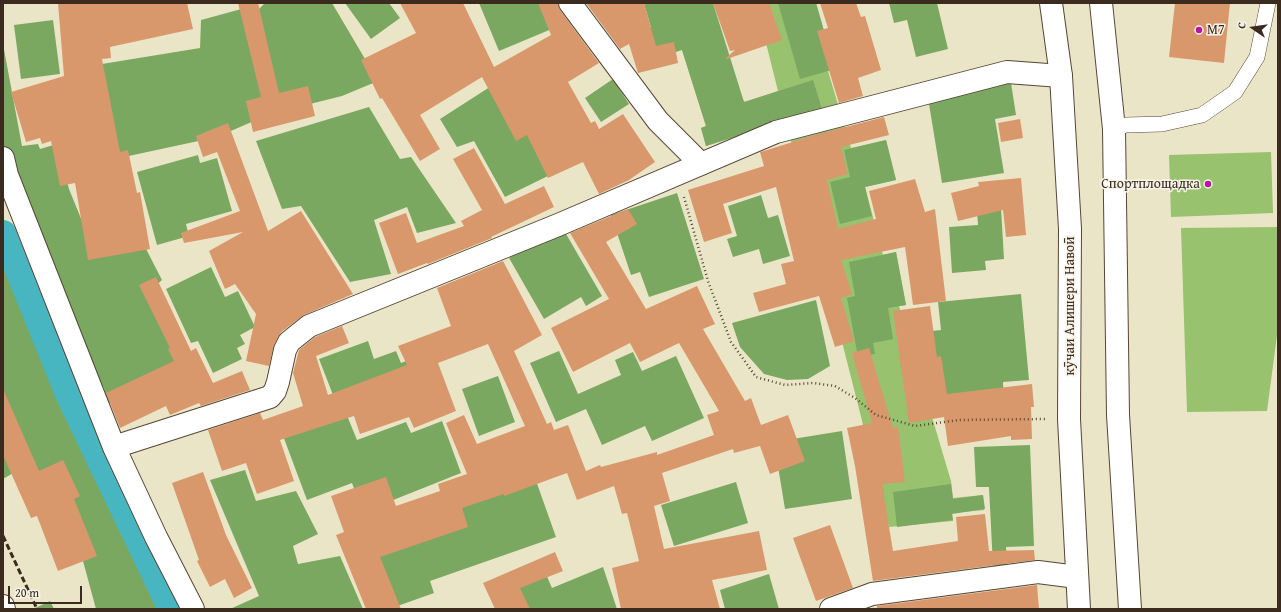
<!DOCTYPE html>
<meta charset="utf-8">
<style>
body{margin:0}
#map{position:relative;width:1281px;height:612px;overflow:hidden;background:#ebe5c7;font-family:"Gentium Book Plus",serif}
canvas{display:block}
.frame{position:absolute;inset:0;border:4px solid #3b2a1e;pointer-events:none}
.north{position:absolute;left:1233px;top:8px;width:40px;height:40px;-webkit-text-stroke:3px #f7f3e8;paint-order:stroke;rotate:283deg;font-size:11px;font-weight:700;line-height:16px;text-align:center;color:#3b2a1e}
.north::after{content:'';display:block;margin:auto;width:14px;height:18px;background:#3b2a1e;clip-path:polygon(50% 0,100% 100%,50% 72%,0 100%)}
.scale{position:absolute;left:8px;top:586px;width:74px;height:18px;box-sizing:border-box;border:2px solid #3b2a1e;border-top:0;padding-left:5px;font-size:12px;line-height:14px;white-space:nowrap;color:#3b2a1e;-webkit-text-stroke:3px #f7f3e8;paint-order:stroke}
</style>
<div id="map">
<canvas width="1281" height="612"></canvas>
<div class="frame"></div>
<div class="north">С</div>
<div class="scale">20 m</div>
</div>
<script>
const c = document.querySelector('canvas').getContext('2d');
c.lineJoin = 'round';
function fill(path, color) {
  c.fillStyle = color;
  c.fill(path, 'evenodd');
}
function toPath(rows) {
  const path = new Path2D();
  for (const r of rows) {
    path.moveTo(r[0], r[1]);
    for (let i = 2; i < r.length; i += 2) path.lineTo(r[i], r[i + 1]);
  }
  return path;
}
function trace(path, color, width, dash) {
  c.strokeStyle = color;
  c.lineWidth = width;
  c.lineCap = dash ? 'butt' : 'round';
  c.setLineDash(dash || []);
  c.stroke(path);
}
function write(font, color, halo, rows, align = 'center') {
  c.font = font + ' "Gentium Book Plus",serif';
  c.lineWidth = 3;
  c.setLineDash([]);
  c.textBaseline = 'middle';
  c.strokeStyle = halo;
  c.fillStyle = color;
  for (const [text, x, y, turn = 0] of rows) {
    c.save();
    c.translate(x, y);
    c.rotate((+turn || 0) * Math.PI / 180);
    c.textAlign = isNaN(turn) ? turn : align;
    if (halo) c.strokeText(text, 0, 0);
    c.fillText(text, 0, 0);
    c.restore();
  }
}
fill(toPath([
 [644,3,745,102,778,91,756,3,816,3,835,69,828,71,851,148,886,140,896,180,865,187,883,255,896,252,906,305,899,306,951,481,953,498,983,495,984,510,952,513,953,521,889,527,786,121,706,146,701,128,706,126,682,50,628,34,651,27],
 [1271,152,1273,213,1171,217,1169,155],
 [1278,227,1278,328,1267,411,1187,412,1181,228]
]), '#98c26e');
fill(toPath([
 [265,3,332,3,378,81,342,96,270,114,217,137,124,157,99,125,102,64,200,48,201,20,245,8,257,11],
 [345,3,389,3,400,18,371,39],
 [479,3,543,3,554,28,499,51],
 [644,3,713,3,744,102,813,80,822,109,706,146,701,128,706,126,682,50,638,64,628,34,651,27],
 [778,3,816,3,835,69,800,79],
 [889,3,937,3,948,49,916,57,907,20,894,23],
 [53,20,60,74,21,79,14,25],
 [3,44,22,146,38,144,40,149,57,144,69,189,95,253,143,243,162,280,149,292,190,380,109,403,103,386,95,387,3,147],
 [613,79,629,104,601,122,585,98],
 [496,83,552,174,505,197,474,141,457,147,440,119],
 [1011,83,1016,115,995,119,1004,173,942,183,928,98],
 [369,107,400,159,411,157,456,223,417,233,407,207,374,220,391,274,350,282,301,206,282,209,256,141],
 [886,140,896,180,865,187,872,216,840,224,830,182,850,177,844,150],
 [198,155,200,163,217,158,232,211,186,224,189,236,157,245,137,172],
 [677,193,704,279,649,297,640,272,631,275,611,215],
 [761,195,768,218,778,215,790,256,763,264,759,249,733,257,727,239,737,236,728,206],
 [1001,208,1004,259,985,261,986,270,952,273,949,227,978,225,977,210],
 [562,227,602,296,586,306,581,297,544,319,509,258],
 [3,251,61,399,126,537,162,609,96,609,64,491,25,466,3,479],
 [896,252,906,305,888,308,893,339,873,343,875,354,858,357,847,298,855,296,849,262],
 [211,267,225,297,238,291,255,327,240,335,245,344,237,348,242,359,213,373,198,341,191,343,166,289],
 [1021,294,1029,380,1003,382,1004,402,938,409,931,331,941,330,938,302],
 [816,300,830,366,808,379,787,380,764,374,740,347,732,323],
 [368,341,374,359,396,351,401,363,429,352,439,379,335,400,319,359],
 [559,351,578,394,621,375,615,360,633,352,642,371,676,356,704,418,652,441,645,426,602,445,586,409,556,422,530,363],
 [498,376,515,422,479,436,462,389],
 [341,401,357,440,406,422,411,433,442,421,461,473,363,512,352,483,307,500,279,425],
 [842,431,852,499,785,509,774,442],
 [1030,445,1034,546,1006,547,1007,565,993,566,989,487,976,487,974,447],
 [245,470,256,501,296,491,318,534,293,546,298,564,340,556,363,609,230,609,259,596,210,480],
 [535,478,556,537,430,581,434,593,389,609,357,556,439,511],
 [736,482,748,523,674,546,661,505],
 [951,484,953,499,983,495,985,509,952,514,953,520,897,527,893,492],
 [603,567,617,609,507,609,500,590,545,572,552,588],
 [769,574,779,609,725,609,720,590],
 [50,601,54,609,33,609]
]), '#7aa861');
trace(toPath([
 [3,233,68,394,171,609]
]), '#47b6c1', 26);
fill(toPath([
 [58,3,187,3,193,29,110,47,111,58,102,59,120,152,128,150,137,193,140,192,150,249,88,260,75,183,60,186,51,141,42,144,40,138,26,142,11,92,64,76],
 [238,3,258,3,279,93,308,86,315,116,253,132,246,101,261,97],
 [400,3,463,3,494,67,551,35,538,3,558,3,560,10,599,63,568,82,591,123,595,121,599,129,623,114,655,162,629,180,599,194,583,162,548,178,527,135,516,141,482,77,420,115,440,149,420,161,382,98,380,99,361,60,416,33],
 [586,3,644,3,656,46,674,42,678,63,638,73,629,44,620,49],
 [713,3,769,3,782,40,727,59,726,58,735,50,730,51],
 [820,3,856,3,861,17,865,16,881,70,858,78,863,96,839,103,817,31,828,28],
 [1175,3,1230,3,1224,63,1169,57],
 [884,117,889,135,841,147,848,174,827,180,838,229,876,219,869,191,915,179,925,212,935,209,946,301,913,305,905,247,841,260,852,294,841,298,854,341,835,347,819,296,759,312,753,293,786,284,781,264,794,261,776,187,723,204,732,233,704,242,688,190,764,166,760,152,764,151,815,135],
 [1020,119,1023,138,1001,142,998,123],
 [228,123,268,231,301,211,353,294,304,315,281,332,274,345,269,366,246,361,256,314,235,284,225,289,209,251,243,232,184,243,181,233,240,211,217,152,203,157,196,136],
 [474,148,505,204,544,186,554,207,491,237,492,238,428,264,427,263,398,274,379,223,406,213,417,243,464,226,461,221,482,210,453,159],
 [1021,178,1026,235,1006,237,1003,210,958,221,951,193,979,186,978,182],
 [628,209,637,224,606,242,646,309,697,286,715,324,703,329,745,401,751,398,761,425,788,415,805,461,770,474,760,446,734,453,733,449,662,473,670,501,654,506,664,549,759,531,767,570,712,580,720,609,621,609,612,568,639,561,627,513,622,514,614,486,577,500,567,473,504,496,504,494,462,508,468,527,380,557,401,609,366,609,336,535,344,532,331,496,386,477,396,506,440,491,438,484,467,474,446,423,464,415,477,444,525,426,488,344,438,363,456,411,414,428,409,417,360,434,354,416,280,440,294,481,257,494,246,463,222,471,208,430,260,413,263,420,303,406,293,373,299,350,315,337,342,326,349,343,316,356,328,395,407,365,398,346,451,326,437,288,503,261,542,335,514,351,547,424,551,422,554,430,568,425,586,471,600,465,601,467,657,452,657,455,714,435,707,415,719,411,679,343,640,362,630,343,573,372,551,328,609,299,570,233],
 [156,277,191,351,196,348,213,383,242,371,250,390,201,406,199,403,170,415,166,406,120,428,106,393,174,361,168,349,170,348,139,285],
 [930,306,937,357,941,356,947,394,1032,384,1034,407,1031,407,1032,439,1011,440,1011,436,948,446,944,417,909,423,893,311],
 [869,348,893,428,898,427,905,482,882,484,893,551,958,541,956,517,985,514,989,551,1034,550,1035,560,873,581,855,466,847,428,872,423,852,353],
 [3,389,39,471,63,460,80,496,74,499,97,556,58,571,37,516,31,518,3,455],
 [203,472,226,535,252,588,234,598,225,579,210,587,197,561,199,560,172,483],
 [830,525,853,588,816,601,793,538],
 [555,552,563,571,520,588,530,609,495,609,483,583],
 [1037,585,1039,609,877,609,877,606]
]), '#d9986c');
const service = toPath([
 [1114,129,1126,125,1162,124,1202,115,1235,92,1257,57,1268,3]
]);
const minor = toPath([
 [570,3,658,121,701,164],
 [3,158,7,175,114,447,156,537,193,609],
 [114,447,270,397,275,391,278,382,285,350,289,342,309,326,558,225,776,132,1007,72,1061,76],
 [3,606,4,609],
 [831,609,872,594,1038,572,1077,577]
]);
const tertiary = toPath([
 [1051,3,1061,76,1070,229,1069,419,1079,609],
 [1101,3,1114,129,1118,415,1130,609]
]);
trace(service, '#554637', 16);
trace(minor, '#554637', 24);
trace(tertiary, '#554637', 24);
trace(toPath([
 [684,197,708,281,731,342,756,377,785,385,813,383,835,386,855,398,876,415,915,426,959,420,1046,419]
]), '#554637', 2.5, [1, 3]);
trace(service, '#fff', 15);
trace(minor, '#fff', 22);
trace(tertiary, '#fff', 22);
trace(toPath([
 [3,536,37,609]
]), '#3b2a1e', 3, [6, 3]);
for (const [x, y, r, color] of [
 [1199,30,4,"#b5179e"],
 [1208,184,4,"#b5179e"]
]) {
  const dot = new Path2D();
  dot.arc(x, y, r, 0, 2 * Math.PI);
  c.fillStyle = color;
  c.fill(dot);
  trace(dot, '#f7f3e8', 1.5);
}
write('14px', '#3b2a1e', '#f7f3e8', [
 ["М7",1207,30],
 ["Спортплощадка",1200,184,"right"]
], 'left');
write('14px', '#3b2a1e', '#f7f3e8', [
 ["кӯчаи Алишери Навоӣ",1070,306,-90]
]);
</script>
